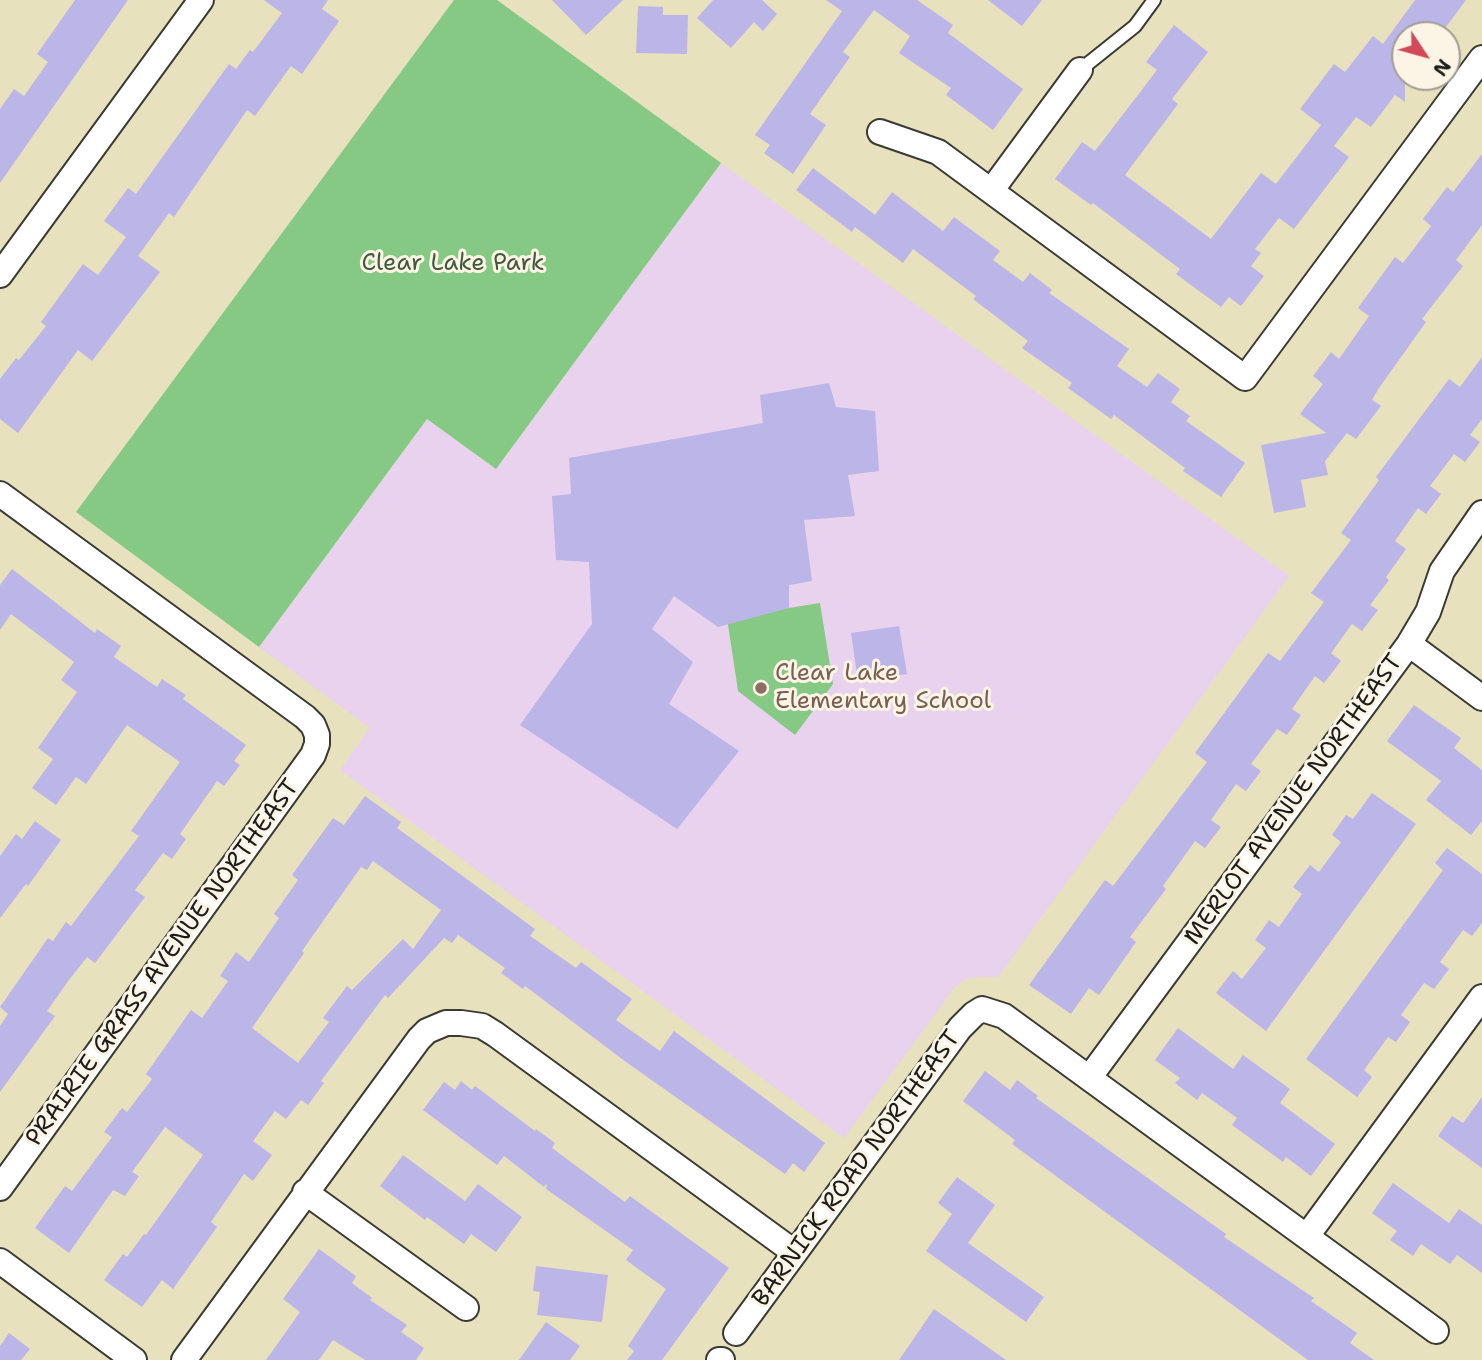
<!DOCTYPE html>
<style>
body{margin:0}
#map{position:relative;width:1482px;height:1360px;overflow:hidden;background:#e7e1be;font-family:"Shantell Sans",sans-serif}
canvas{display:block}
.north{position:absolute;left:1391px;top:21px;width:70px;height:70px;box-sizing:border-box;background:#fcf5e5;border:2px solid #a29e95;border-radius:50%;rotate:126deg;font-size:19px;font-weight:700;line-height:28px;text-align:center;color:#1c1c1c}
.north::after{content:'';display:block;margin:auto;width:24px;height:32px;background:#d1495b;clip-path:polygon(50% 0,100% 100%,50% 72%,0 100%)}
</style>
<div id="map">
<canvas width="1482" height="1360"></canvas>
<div class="north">N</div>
</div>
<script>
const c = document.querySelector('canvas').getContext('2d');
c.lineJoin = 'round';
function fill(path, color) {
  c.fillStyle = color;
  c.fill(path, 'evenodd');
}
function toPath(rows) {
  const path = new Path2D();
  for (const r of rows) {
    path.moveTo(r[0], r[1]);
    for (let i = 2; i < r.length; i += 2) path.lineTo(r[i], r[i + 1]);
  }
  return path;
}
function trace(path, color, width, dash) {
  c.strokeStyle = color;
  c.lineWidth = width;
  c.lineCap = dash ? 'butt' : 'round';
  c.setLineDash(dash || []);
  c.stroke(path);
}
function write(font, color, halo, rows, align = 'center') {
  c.font = font + ' "Shantell Sans",sans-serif';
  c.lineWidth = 6;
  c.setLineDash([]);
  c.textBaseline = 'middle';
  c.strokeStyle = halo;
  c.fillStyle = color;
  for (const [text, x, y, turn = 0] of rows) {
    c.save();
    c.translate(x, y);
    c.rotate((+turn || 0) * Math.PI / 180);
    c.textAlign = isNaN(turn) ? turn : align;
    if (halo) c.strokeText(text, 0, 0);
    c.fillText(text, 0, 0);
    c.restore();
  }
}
fill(toPath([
 [721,163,1289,576,998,977,978,977,964,980,955,987,844,1138,340,770,370,728,259,647,427,419,496,469]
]), '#e8d2ee');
fill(toPath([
 [454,0,497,0,721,163,496,469,427,419,259,647,76,512],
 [820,603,833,684,795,735,738,691,727,618]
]), '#85c984');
fill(toPath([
 [75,0,128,0,0,183,0,109,14,89,24,96,48,62,37,54],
 [264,0,328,0,322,9,339,21,302,74,291,66,255,116,247,110,174,217,169,213,138,256,160,272,92,361,78,350,18,433,0,419,0,379,16,358,19,360,46,326,41,322,83,264,98,275,126,237,104,221,128,188,136,194,229,64,236,69,250,50,253,52,282,13],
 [552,0,623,0,586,35],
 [713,0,762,0,777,14,763,31,754,22,731,48,697,18],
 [826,0,917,0,953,25,948,33,1023,89,993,130,946,95,951,88,899,53,910,36,874,10,843,52,850,57,810,114,826,125,793,174,764,153,770,145,755,135,842,11],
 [988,0,1042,0,1022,26],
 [1415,0,1466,0,1440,35,1405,35,1405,102,1395,95,1371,127,1356,117,1334,146,1349,157,1294,229,1279,218,1255,249,1261,253,1251,266,1264,276,1241,306,1229,297,1221,307,1176,274,1180,269,1093,203,1091,205,1055,179,1082,142,1095,151,1157,70,1146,62,1174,25,1208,52,1172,99,1178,104,1125,175,1211,239,1261,173,1276,184,1321,125,1300,109,1334,64,1345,72,1373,36,1383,44],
 [638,6,663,7,663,15,688,15,687,54,636,53],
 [1482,154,1482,225,1456,260,1463,266,1422,319,1426,322,1379,388,1372,400,1381,406,1356,439,1347,433,1325,461,1328,475,1301,480,1306,507,1274,513,1261,445,1326,433,1300,414,1323,384,1313,376,1331,352,1339,359,1369,316,1358,308,1395,257,1403,263,1431,226,1423,219,1447,187,1453,192],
 [813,168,875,215,892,192,943,231,954,217,1000,251,993,260,1023,282,1030,273,1052,290,1049,293,1129,349,1117,366,1147,387,1158,373,1180,389,1171,402,1190,416,1186,421,1245,463,1221,497,1183,471,1185,468,1114,415,1111,419,1068,388,1072,383,1022,348,1028,341,973,299,976,296,913,249,903,263,855,227,852,232,796,190],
 [1482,357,1482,419,1470,435,1480,442,1465,462,1454,454,1430,486,1441,494,1426,514,1418,508,1395,541,1406,549,1386,577,1389,580,1370,605,1378,610,1362,631,1352,624,1331,653,1341,661,1324,683,1315,676,1292,709,1301,715,1287,735,1277,729,1251,764,1261,771,1246,791,1236,784,1211,820,1221,827,1205,848,1195,841,1163,886,1166,889,1130,937,1136,942,1099,995,1089,988,1071,1014,1029,985,1105,880,1113,886,1207,762,1195,753,1268,653,1280,661,1324,602,1311,593,1351,540,1341,533,1379,480,1376,477,1449,379,1460,387],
 [829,383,836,407,875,411,879,471,848,475,855,516,804,520,812,581,789,585,789,608,718,627,674,596,652,629,693,662,669,704,739,751,677,829,520,725,592,624,589,562,556,560,552,496,571,494,569,458,763,423,760,395],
 [12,569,95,633,97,629,121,646,114,657,157,687,162,679,186,695,183,699,246,745,234,761,240,765,224,786,217,781,180,834,186,839,172,859,163,853,135,890,145,897,95,963,87,957,69,980,47,1011,55,1016,0,1092,0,1026,8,1014,0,1007,48,938,53,941,66,922,71,926,139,836,131,831,180,762,127,725,86,784,76,777,56,805,32,788,53,759,38,748,77,692,61,680,74,662,11,614,0,630,0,585],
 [899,626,907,674,858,681,851,633],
 [1414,705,1461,738,1454,748,1482,770,1482,821,1471,835,1426,800,1441,781,1387,741],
 [1372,793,1416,824,1266,1031,1216,993,1233,971,1242,979,1266,948,1255,940,1269,920,1279,927,1302,894,1293,887,1310,865,1319,872,1341,842,1332,835,1346,815,1353,819],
 [365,796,401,822,397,828,535,929,530,936,576,968,581,962,632,999,616,1020,660,1051,674,1031,825,1143,804,1172,793,1163,785,1174,626,1062,525,986,523,989,501,973,505,968,458,935,452,943,444,938,388,998,385,995,321,1081,324,1083,308,1105,301,1100,286,1119,275,1111,253,1141,272,1155,253,1181,244,1174,211,1222,217,1227,173,1289,162,1280,142,1307,104,1280,123,1254,127,1257,144,1234,146,1235,203,1155,165,1127,132,1172,139,1176,125,1196,113,1190,69,1253,35,1228,65,1186,72,1191,112,1137,104,1132,122,1108,127,1112,152,1079,146,1074,191,1010,202,1018,228,981,220,976,236,952,249,962,279,918,274,914,298,880,292,875,333,818,344,825],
 [373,861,441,910,413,949,403,939,352,990,347,986,323,1018,329,1022,298,1063,252,1028,304,953,302,951,361,867,367,870],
 [35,821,61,840,28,886,26,884,0,918,0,856,16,834,22,839],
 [1447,848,1482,874,1482,923,1472,936,1463,930,1440,962,1449,969,1434,989,1424,983,1401,1015,1410,1022,1396,1042,1388,1037,1364,1070,1372,1077,1357,1097,1306,1059,1443,870,1435,863],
 [1178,1028,1233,1069,1243,1055,1290,1089,1280,1103,1335,1144,1311,1176,1286,1157,1283,1162,1232,1125,1237,1118,1202,1093,1197,1100,1175,1083,1180,1078,1155,1060],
 [985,1071,1010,1090,1017,1080,1038,1096,1036,1098,1226,1234,1224,1237,1314,1298,1311,1301,1357,1333,1350,1343,1374,1360,1308,1360,1012,1144,1015,1140,963,1101],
 [461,1081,472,1090,475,1086,535,1131,536,1129,555,1143,552,1148,625,1202,630,1196,729,1268,662,1360,627,1360,634,1351,628,1346,666,1289,626,1260,633,1250,546,1189,547,1183,544,1187,504,1156,497,1165,423,1110,444,1082,455,1090],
 [1482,1097,1482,1168,1438,1136,1452,1116,1463,1123],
 [403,1155,465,1201,478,1184,522,1217,496,1252,471,1234,464,1244,427,1217,425,1220,380,1186],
 [957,1177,995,1205,968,1243,1044,1297,1026,1322,926,1251,952,1214,938,1203],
 [1393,1183,1449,1223,1459,1209,1482,1225,1482,1273,1457,1255,1450,1264,1421,1244,1413,1256,1390,1240,1397,1231,1372,1213],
 [319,1249,356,1276,352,1283,372,1298,370,1300,407,1325,401,1332,424,1348,416,1360,365,1360,333,1340,319,1360,266,1360,300,1312,283,1299],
 [536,1266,608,1275,602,1322,537,1315,540,1292,533,1291],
 [934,1309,1006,1360,899,1360],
 [546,1322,580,1346,570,1360,519,1360],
 [9,1333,30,1349,21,1360,0,1360,0,1346]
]), '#bcb5e8');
const service = toPath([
 [1080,70,1135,26,1154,0]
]);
const minor = toPath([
 [880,132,938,152,1245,378,1482,58],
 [991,191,1080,70],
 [0,275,201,0],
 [0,494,305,717,313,725,317,735,317,744,313,755,0,1188],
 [1409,644,1482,698],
 [1089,1078,1409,644,1428,612,1442,571,1482,513],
 [305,1192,466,1308],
 [1307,1236,1482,997],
 [0,1261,134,1360],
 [736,1333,960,1028,974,1014,982,1009,1004,1016,1436,1331],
 [184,1360,419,1039,427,1031,446,1023,461,1023,482,1026,495,1034,794,1252],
 [719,1360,722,1360]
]);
trace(service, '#3a3a34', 16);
trace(minor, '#3a3a34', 28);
trace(service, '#fff', 12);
trace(minor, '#fff', 24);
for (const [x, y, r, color] of [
 [761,688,7,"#8d6e63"]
]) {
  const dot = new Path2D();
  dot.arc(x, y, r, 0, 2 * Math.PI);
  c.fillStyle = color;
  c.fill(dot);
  trace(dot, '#fcf5e5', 2.5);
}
write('24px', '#415940', '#fcf5e5', [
 ["Clear Lake Park",453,264]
]);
write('24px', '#785e54', '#fcf5e5', [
 ["Clear Lake",775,674],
 ["Elementary School",775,702]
], 'left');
write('24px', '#1c1c1c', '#fcf5e5', [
 ["MERLOT AVENUE NORTHEAST",1294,800,-54],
 ["PRAIRIE GRASS AVENUE NORTHEAST",163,963,-54],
 ["BARNICK ROAD NORTHEAST",857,1169,-54]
]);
</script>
